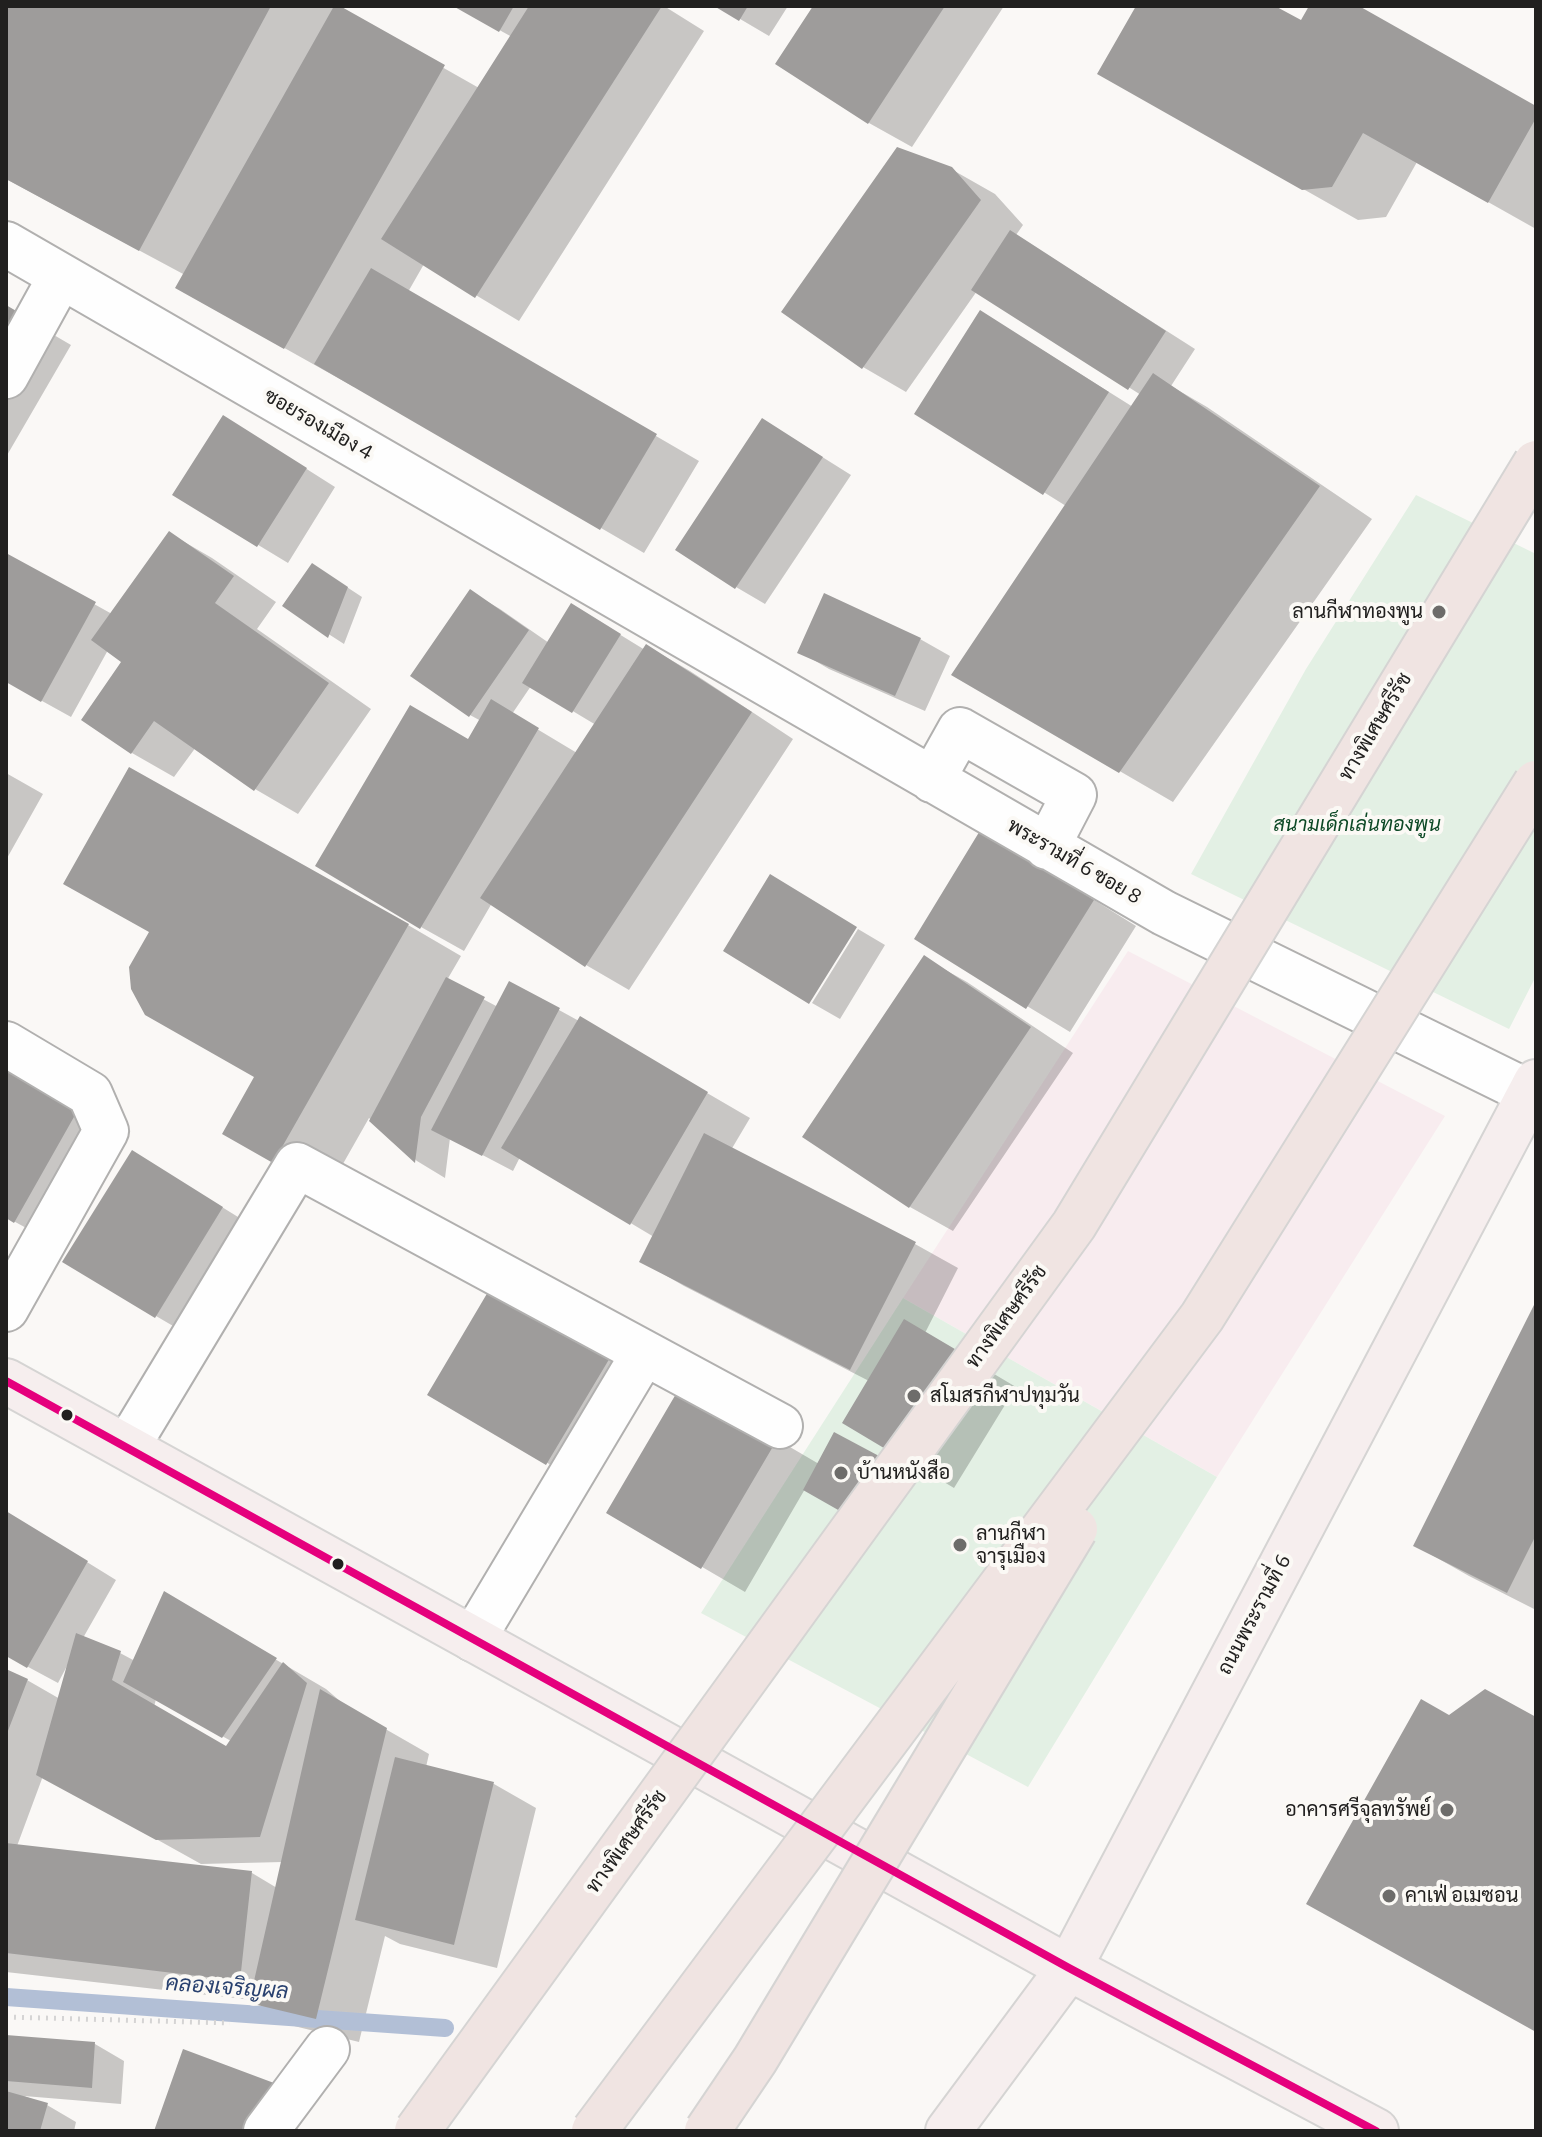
<!DOCTYPE html>
<meta charset="utf-8">
<style>
body{margin:0}
#map{position:relative;width:1542px;height:2137px;overflow:hidden;background:#faf8f6;font-family:Bitter,serif}
canvas{display:block}
.frame{position:absolute;inset:0;border:8px solid #21201f;pointer-events:none}
</style>
<div id="map">
<canvas width="1542" height="2137"></canvas>
<div class="frame"></div>
</div>
<script>
const c = document.querySelector('canvas').getContext('2d');
c.lineJoin = 'round';
function fill(path, color) {
  c.fillStyle = color;
  c.fill(path, 'evenodd');
}
function toPath(rows) {
  const path = new Path2D();
  for (const r of rows) {
    path.moveTo(r[0], r[1]);
    for (let i = 2; i < r.length; i += 2) path.lineTo(r[i], r[i + 1]);
  }
  return path;
}
function trace(path, color, width, dash) {
  c.strokeStyle = color;
  c.lineWidth = width;
  c.lineCap = dash ? 'butt' : 'round';
  c.setLineDash(dash || []);
  c.stroke(path);
}
function write(font, color, halo, rows, align = 'center') {
  c.font = font + ' Bitter,Sarabun,serif';
  c.lineWidth = 8;
  c.setLineDash([]);
  c.textBaseline = 'middle';
  c.strokeStyle = halo;
  c.fillStyle = color;
  for (const [text, x, y, turn = 0] of rows) {
    c.save();
    c.translate(x, y);
    c.rotate((+turn || 0) * Math.PI / 180);
    c.textAlign = isNaN(turn) ? turn : align;
    if (halo) c.strokeText(text, 0, 0);
    c.fillText(text, 0, 0);
    c.restore();
  }
}
fill(toPath([
 [1128,951,1445,1116,1217,1477,903,1298]
]), '#f8ecef');
fill(toPath([
 [1416,495,1536,554,1536,976,1509,1029,1191,874,1306,669],
 [903,1298,1217,1477,1028,1787,701,1613]
]), '#e3f0e4');
fill(toPath([
 [6,6,332,6,336,8,336,7,479,88,512,37,456,6,664,6,704,31,519,321,424,264,408,292,699,461,644,553,355,385,354,387,247,327,185,275,6,179],
 [718,6,788,6,769,36],
 [815,6,1004,6,912,147,869,123,778,63],
 [1138,6,1271,6,1302,23,1311,6,1355,6,1536,108,1536,229,1417,162,1386,217,1358,220,1153,104],
 [951,169,995,194,1023,225,1016,235,1195,349,1171,386,1207,407,1372,519,1173,802,954,675,1066,506,917,413,1023,338,1133,407,1141,395,977,291,906,392,863,367],
 [6,307,71,345,6,457],
 [253,435,335,487,288,563,174,494],
 [792,438,851,475,765,604,736,587],
 [169,533,212,558,276,602,257,629,371,709,298,814,255,789,196,747,174,777,132,753,124,662,108,650,71,717,6,681,6,555,112,614],
 [327,574,362,597,344,644,285,606],
 [471,592,500,609,549,643,601,623,645,650,647,646,690,671,793,739,629,990,586,965,492,903,464,951,421,927,469,742,481,721,470,715],
 [531,686,596,725,577,753,512,714],
 [920,639,950,656,925,711,829,669,800,652],
 [6,773,43,794,6,860],
 [1025,857,1136,926,1070,1032,916,939],
 [408,925,461,956,447,980,498,1007,559,1010,579,1021,580,1019,750,1118,731,1150,915,1244,958,1268,925,1333,1016,1387,954,1488,844,1422,869,1381,684,1286,641,1261,654,1237,520,1157,513,1171,450,1138,445,1178,417,1161,369,1118,327,1192,225,1133],
 [858,929,885,945,840,1019,812,1003],
 [924,958,967,982,1073,1053,953,1231,910,1207,804,1136],
 [6,1060,96,1111,30,1230,6,1217],
 [162,1170,251,1225,185,1333,156,1316],
 [498,1278,659,1372,590,1488,430,1394],
 [1536,1305,1536,1610,1469,1576,1416,1546],
 [684,1385,819,1464,835,1435,878,1458,805,1489,745,1592,608,1512],
 [6,1512,116,1580,83,1638,120,1653,135,1661,193,1611,326,1689,347,1707,429,1754,426,1767,494,1784,536,1808,497,1968,400,1944,385,1936,359,2042,294,2026,252,2000,6,1972,6,1671,27,1680,60,1699,67,1666,58,1683,6,1655],
 [156,1699,231,1741,226,1749,154,1707],
 [43,1776,201,1864,283,1862,277,1888,252,1873,17,1846],
 [6,2037,95,2044,124,2061,121,2104,24,2096,47,2105,76,2122,74,2131,6,2131]
]), '#0003');
trace(toPath([
 [6,1997,445,2028]
]), '#b2bfd6', 18);
fill(toPath([
 [6,6,271,6,139,251,6,179],
 [334,6,340,6,445,65,284,349,175,288],
 [453,6,514,6,499,32],
 [529,6,662,6,475,298,381,239],
 [714,6,748,6,739,21],
 [813,6,945,6,868,124,775,64],
 [1136,6,1275,6,1301,20,1309,6,1359,6,1536,106,1536,118,1488,203,1363,133,1332,187,1302,190,1097,74],
 [897,147,952,167,981,200,862,369,781,312],
 [1010,230,1166,331,1128,390,971,290],
 [371,268,657,434,600,530,314,364],
 [6,305,18,312,6,333],
 [980,310,1109,392,1043,495,914,414],
 [1153,373,1320,486,1119,773,951,675],
 [223,415,307,468,257,547,172,495],
 [762,418,823,457,735,589,675,550],
 [169,531,234,576,215,603,329,683,254,791,154,721,131,754,81,720,121,662,91,640],
 [6,553,96,602,41,702,6,682],
 [312,563,348,587,328,638,282,606],
 [470,589,529,630,469,717,410,676],
 [824,593,921,638,895,696,797,653],
 [571,603,621,634,572,713,522,683],
 [646,644,752,712,585,967,480,898],
 [491,699,539,728,420,929,315,866,410,705,468,739],
 [129,767,409,924,273,1163,222,1134,254,1077,145,1015,131,989,129,967,149,932,63,884],
 [981,829,1094,900,1026,1009,914,939],
 [770,874,857,927,809,1004,723,951],
 [924,955,1031,1027,909,1208,802,1137],
 [446,977,485,997,421,1117,415,1163,369,1121],
 [509,981,560,1008,482,1156,431,1130],
 [580,1016,708,1092,630,1225,501,1148],
 [6,1058,83,1101,14,1223,6,1218],
 [704,1133,916,1242,850,1370,639,1262],
 [132,1150,223,1207,155,1318,62,1262],
 [498,1275,617,1346,546,1465,427,1395],
 [1536,1301,1536,1535,1507,1593,1413,1546],
 [904,1319,987,1368,924,1472,842,1423],
 [683,1382,778,1438,701,1569,606,1513],
 [834,1432,879,1456,847,1515,803,1490],
 [6,1511,88,1561,27,1668,6,1656],
 [164,1591,277,1658,222,1738,123,1682],
 [76,1633,121,1651,112,1680,226,1746,283,1662,307,1683,260,1837,156,1840,36,1775],
 [6,1669,28,1679,6,1736],
 [320,1689,387,1728,316,2019,249,2003],
 [1485,1689,1536,1717,1536,2032,1306,1904,1421,1699,1449,1715],
 [395,1757,494,1782,454,1945,355,1920],
 [6,1843,252,1871,240,1981,6,1953],
 [6,2035,95,2042,92,2088,6,2081],
 [183,2049,282,2086,249,2131,154,2131],
 [6,2091,48,2103,40,2131,6,2131]
]), '#9e9c9b');
const minor = toPath([
 [6,244,1164,913,1530,1093,1536,1094],
 [6,376,61,276],
 [932,780,960,730,1074,795,1047,847],
 [6,1044,90,1094,106,1131,6,1309],
 [127,1447,297,1165,780,1426],
 [473,1639,644,1353],
 [266,2131,327,2049]
]);
const major = toPath([
 [6,1381,1069,1968,1376,2131],
 [948,2131,1069,1968,1536,1082]
]);
trace(minor, '#b1b0af', 48);
trace(major, '#d5d4d3', 48);
trace(toPath([
 [6,2017,230,2023]
]), '#d5d4d4', 5, [2, 6]);
trace(minor, '#fefefe', 44);
trace(major, '#f6eeee', 44);
const highwayBridge = toPath([
 [417,2131,1074,1225,1536,463],
 [594,2131,1202,1317,1536,783],
 [707,2131,755,2060,1075,1529]
]);
trace(highwayBridge, '#d5d4d3', 48, []);
trace(highwayBridge, '#f0e4e2', 44);
trace(toPath([
 [6,1381,1069,1968,1376,2131]
]), '#e5007d', 8);
for (const [x, y, r, color] of [
 [1439,612,8,"#6d6c6a"],
 [914,1396,8,"#6d6c6a"],
 [67,1415,7,"#21201f"],
 [841,1473,8,"#6d6c6a"],
 [960,1545,8,"#6d6c6a"],
 [338,1564,7,"#21201f"],
 [1447,1810,8,"#6d6c6a"],
 [1389,1896,8,"#6d6c6a"]
]) {
  const dot = new Path2D();
  dot.arc(x, y, r, 0, 2 * Math.PI);
  c.fillStyle = color;
  c.fill(dot);
  trace(dot, '#fbf9f5', 3);
}
write('20px', '#21201f', '#fbf9f5', [
 ["ซอยรองเมือง 4",318,425,30],
 ["ทางพิเศษศรีรัช",1376,727,-59],
 ["พระรามที่ 6 ซอย 8",1074,862,30],
 ["ทางพิเศษศรีรัช",1007,1317,-54],
 ["ถนนพระรามที่ 6",1255,1615,-62],
 ["ทางพิเศษศรีรัช",627,1842,-54]
]);
write('20px', '#21201f', '#fbf9f5', [
 ["ลานกีฬาทองพูน",1423,612,"right"],
 ["สโมสรกีฬาปทุมวัน",930,1396],
 ["บ้านหนังสือ",857,1473],
 ["ลานกีฬา",976,1534],
 ["จารุเมือง",976,1557],
 ["อาคารศรีจุลทรัพย์",1431,1810,"right"],
 ["คาเฟ่ อเมซอน",1405,1896]
], 'left');
write('italic 20px', '#0d4926', '#fbf9f5', [
 ["สนามเด็กเล่นทองพูน",1357,825]
]);
write('italic 22px', '#29416f', '#fbf9f5', [
 ["คลองเจริญผล",227,1988,4]
]);
</script>
